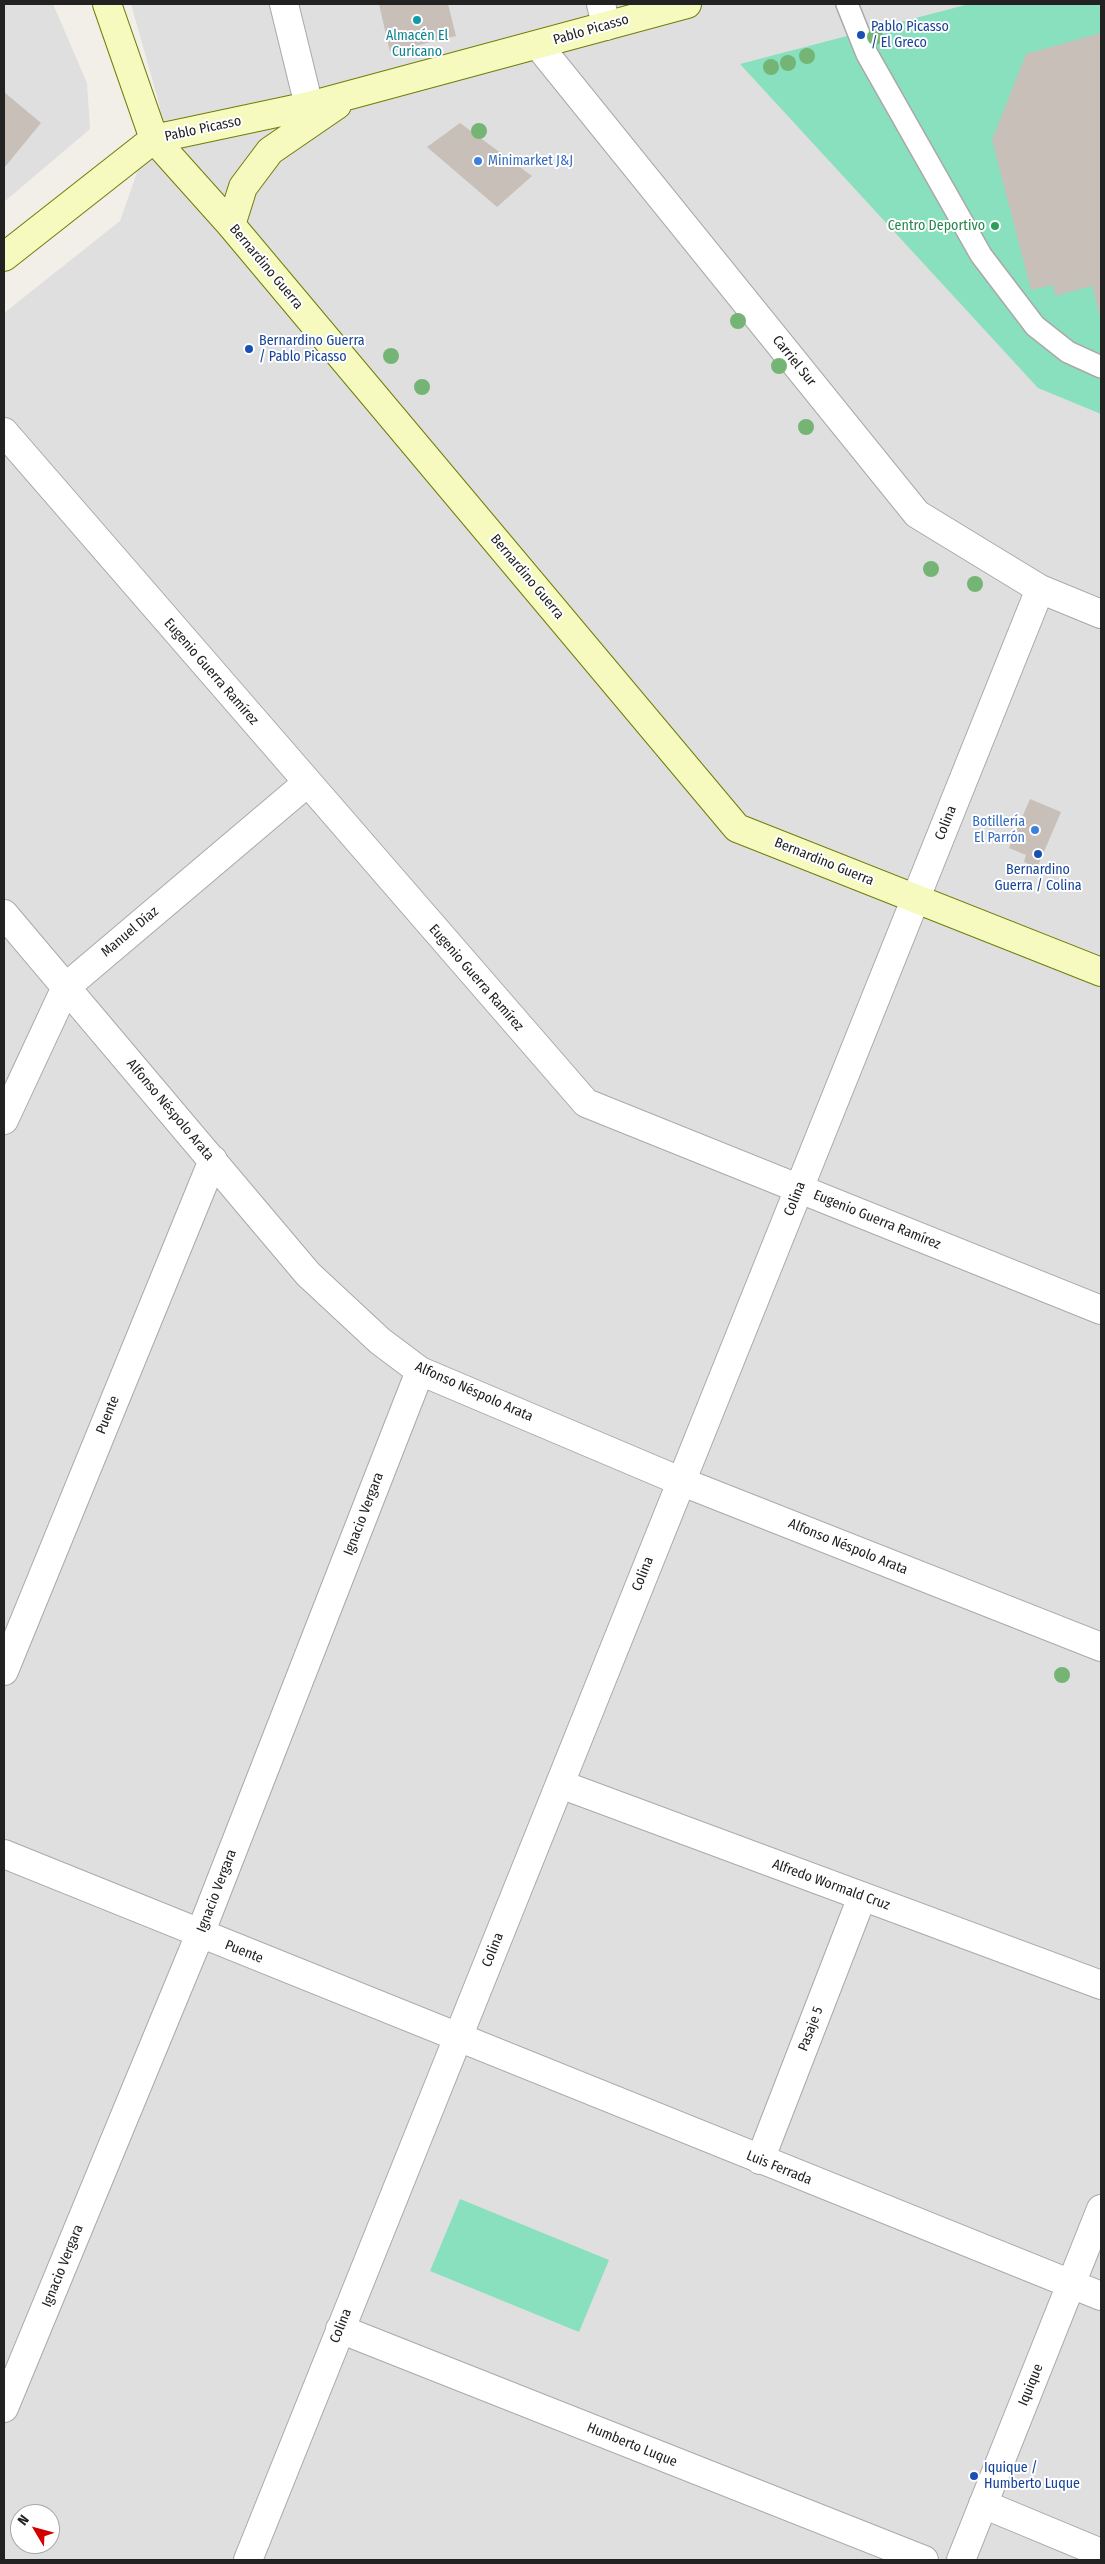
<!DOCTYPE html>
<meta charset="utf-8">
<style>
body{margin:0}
#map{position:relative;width:1105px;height:2564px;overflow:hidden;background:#f2efe9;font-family:"Fira Sans Condensed",sans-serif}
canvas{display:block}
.frame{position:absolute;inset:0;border:5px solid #222;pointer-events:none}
.north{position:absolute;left:10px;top:2504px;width:50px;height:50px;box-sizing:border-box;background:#fff;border:1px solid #a7a7a7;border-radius:50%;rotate:307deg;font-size:14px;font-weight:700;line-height:20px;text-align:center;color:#222}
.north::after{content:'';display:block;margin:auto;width:18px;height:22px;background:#d40000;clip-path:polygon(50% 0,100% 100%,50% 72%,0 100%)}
</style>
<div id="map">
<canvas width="1105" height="2564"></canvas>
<div class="frame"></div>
<div class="north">N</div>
</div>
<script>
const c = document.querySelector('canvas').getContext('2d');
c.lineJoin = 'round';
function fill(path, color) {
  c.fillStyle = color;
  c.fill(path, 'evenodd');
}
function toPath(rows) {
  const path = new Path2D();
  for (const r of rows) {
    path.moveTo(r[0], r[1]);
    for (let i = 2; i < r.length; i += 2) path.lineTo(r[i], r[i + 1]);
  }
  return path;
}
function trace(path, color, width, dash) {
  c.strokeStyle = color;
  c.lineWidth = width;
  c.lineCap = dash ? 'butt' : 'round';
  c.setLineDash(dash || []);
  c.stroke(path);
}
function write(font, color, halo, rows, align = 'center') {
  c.font = font + ' "Fira Sans Condensed",sans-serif';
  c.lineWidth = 4;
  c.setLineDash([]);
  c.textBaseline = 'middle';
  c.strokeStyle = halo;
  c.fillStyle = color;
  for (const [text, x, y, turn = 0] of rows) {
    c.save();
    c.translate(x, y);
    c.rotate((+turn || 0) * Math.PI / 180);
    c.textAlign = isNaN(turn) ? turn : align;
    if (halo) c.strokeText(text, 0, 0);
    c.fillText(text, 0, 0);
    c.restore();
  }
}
fill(toPath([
 [4,4,53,4,87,83,90,129,4,202],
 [131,4,1101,4,1101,2560,4,2560,4,313,120,221,160,107],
 [20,2514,50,2514,50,2544,20,2544]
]), '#e0dfdf');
fill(toPath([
 [969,4,1101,4,1101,414,1038,388,740,64],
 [460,2199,609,2260,579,2332,430,2271]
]), '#88e0be');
fill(toPath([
 [379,4,448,4,456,36,390,52],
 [1101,33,1101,321,1092,286,1055,296,1053,285,1031,290,992,140,1026,54],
 [4,92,41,123,4,168],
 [460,123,532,176,497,207,427,147],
 [1030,799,1061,812,1037,868,1024,862,1026,855,1009,848]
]), '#c7bfb8');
const lane = toPath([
 [847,4,867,54,981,255,1035,326,1068,352,1101,367]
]);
const street = toPath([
 [284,4,309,106],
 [601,4,606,26],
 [538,45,917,514,1040,589,1101,614],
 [4,432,586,1103,1101,1310],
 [4,914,308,1274,380,1341,420,1371,680,1481,1101,1647],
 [4,1120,66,987,307,783],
 [4,1671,213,1160],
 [560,1784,1101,1985],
 [4,1854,1101,2296],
 [760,2160,862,1897],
 [340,2329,924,2560],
 [4,2408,200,1934,420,1371],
 [983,2504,1101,2553],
 [248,2560,1040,589],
 [961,2560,1101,2209]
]);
const secondary = toPath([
 [107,4,154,139,231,225,737,828,1101,972],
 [231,225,243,187,270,151,337,105],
 [4,257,154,139,309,106,687,4]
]);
trace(lane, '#a9a9a9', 24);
trace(street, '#a9a9a9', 30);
trace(secondary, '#707d05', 30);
trace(lane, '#fff', 21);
trace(street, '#fff', 28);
trace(secondary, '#f7fabf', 28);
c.fillStyle = '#74b475';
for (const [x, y] of [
 [875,37],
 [807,56],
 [788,63],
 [771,67],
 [479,131],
 [738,321],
 [391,356],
 [779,366],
 [422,387],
 [806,427],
 [931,569],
 [975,584],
 [1062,1675]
]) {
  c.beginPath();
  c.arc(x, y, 8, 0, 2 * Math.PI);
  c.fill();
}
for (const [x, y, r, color] of [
 [417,20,5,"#0f9aa8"],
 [861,35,5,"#1a4fb4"],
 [478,161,5,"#3f7fe0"],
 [995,226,5,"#2e9e5b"],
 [249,349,5,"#1a4fb4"],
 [1035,830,5,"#3f7fe0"],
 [1038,854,5,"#1a4fb4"],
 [974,2476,5,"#1a4fb4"]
]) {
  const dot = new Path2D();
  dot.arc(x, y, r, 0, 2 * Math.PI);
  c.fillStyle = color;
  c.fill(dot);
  trace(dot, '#fff', 2);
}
write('14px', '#164399', '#fff', [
 ["Pablo Picasso",871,27],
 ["/ El Greco",871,43],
 ["Bernardino Guerra",259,341],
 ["/ Pablo Picasso",259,357],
 ["Bernardino",1038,870,"center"],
 ["Guerra / Colina",1038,886,"center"],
 ["Iquique /",984,2468],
 ["Humberto Luque",984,2484]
], 'left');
write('14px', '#222', '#fff', [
 ["Pablo Picasso",591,30,-16],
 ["Pablo Picasso",203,129,-12],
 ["Bernardino Guerra",266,267,50],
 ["Carriel Sur",794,361,51],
 ["Bernardino Guerra",527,577,50],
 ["Eugenio Guerra Ramírez",211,672,49],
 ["Colina",946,823,-68],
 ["Bernardino Guerra",824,862,22],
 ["Manuel Díaz",130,932,-40],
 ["Eugenio Guerra Ramírez",476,978,49],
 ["Alfonso Néspolo Arata",170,1110,50],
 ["Colina",795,1199,-68],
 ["Eugenio Guerra Ramírez",877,1220,22],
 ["Alfonso Néspolo Arata",474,1392,24],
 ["Puente",108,1415,-68],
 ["Ignacio Vergara",364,1514,-69],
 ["Alfonso Néspolo Arata",848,1547,22],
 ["Colina",643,1574,-68],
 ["Alfredo Wormald Cruz",831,1885,20],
 ["Ignacio Vergara",217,1891,-69],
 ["Colina",493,1950,-68],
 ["Puente",244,1952,22],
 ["Pasaje 5",811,2029,-69],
 ["Luis Ferrada",779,2168,22],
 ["Ignacio Vergara",63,2266,-68],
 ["Colina",341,2326,-68],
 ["Iquique",1031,2385,-68],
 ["Humberto Luque",632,2445,22]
]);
write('14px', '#0d838f', '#fff', [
 ["Almacén El",417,36],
 ["Curicano",417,52]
]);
write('14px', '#366cbe', '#fff', [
 ["Minimarket J&J",488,161],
 ["Botillería",1025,822,"right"],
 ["El Parrón",1025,838,"right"]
], 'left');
write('14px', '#27864d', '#fff', [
 ["Centro Deportivo",985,226]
], 'right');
</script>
